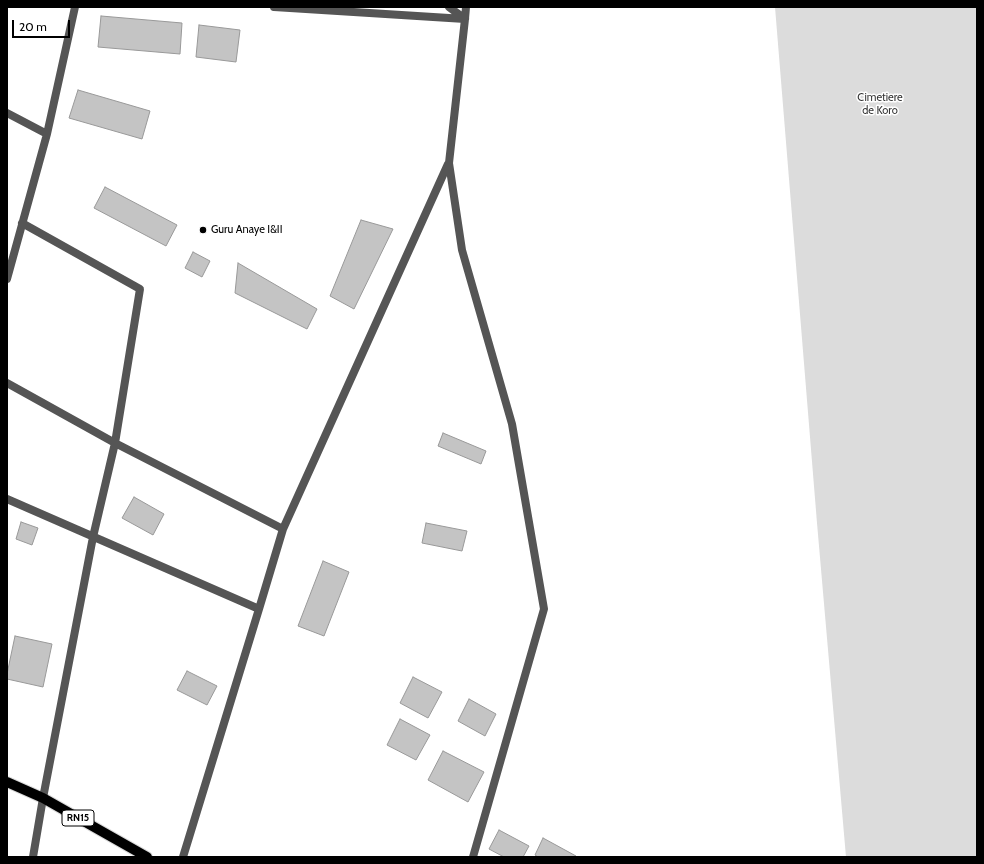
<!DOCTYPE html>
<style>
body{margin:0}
#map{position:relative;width:984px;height:864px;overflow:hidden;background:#fff;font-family:Cabin,sans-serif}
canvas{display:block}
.frame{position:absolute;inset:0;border:8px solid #000;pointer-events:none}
.scale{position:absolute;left:12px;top:20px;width:58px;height:18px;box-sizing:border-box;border:2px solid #000;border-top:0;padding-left:5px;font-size:12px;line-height:14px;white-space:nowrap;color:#000;-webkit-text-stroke:3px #fff;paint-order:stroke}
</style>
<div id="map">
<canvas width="984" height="864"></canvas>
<div class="frame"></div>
<div class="scale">20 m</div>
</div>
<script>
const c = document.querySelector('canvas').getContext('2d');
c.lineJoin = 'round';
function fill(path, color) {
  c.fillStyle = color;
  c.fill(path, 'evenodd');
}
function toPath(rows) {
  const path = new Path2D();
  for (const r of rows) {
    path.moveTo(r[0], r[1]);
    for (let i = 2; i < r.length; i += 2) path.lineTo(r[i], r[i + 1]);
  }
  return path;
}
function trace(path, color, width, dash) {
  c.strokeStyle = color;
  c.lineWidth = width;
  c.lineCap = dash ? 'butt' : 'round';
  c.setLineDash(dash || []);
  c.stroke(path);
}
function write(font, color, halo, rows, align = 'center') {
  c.font = font + ' Cabin,sans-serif';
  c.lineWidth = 3;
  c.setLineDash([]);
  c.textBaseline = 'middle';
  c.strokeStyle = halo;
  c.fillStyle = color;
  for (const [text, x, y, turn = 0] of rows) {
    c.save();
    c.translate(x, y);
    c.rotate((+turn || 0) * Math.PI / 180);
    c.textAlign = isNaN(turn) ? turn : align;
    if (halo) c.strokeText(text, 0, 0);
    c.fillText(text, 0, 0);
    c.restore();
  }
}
fill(toPath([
 [775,7,977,7,977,857,846,857,817,523]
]), '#dcdcdc');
const building = toPath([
 [101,16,182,23,180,54,98,47,101,16],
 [199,25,240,30,236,62,196,57,199,25],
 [78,90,150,111,142,139,69,118,78,90],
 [105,187,177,225,166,246,94,208,105,187],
 [361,220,393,229,354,309,330,296,361,220],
 [193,252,210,261,202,277,185,268,193,252],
 [238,263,317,309,307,329,235,293,238,263],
 [443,433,486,451,481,464,438,446,443,433],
 [134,497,164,514,153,535,122,518,134,497],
 [21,522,38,528,32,545,16,539,21,522],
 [426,523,467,531,462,551,422,543,426,523],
 [323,561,349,572,324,636,298,626,323,561],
 [15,636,52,644,43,687,7,679,7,674,15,636],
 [187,671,217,686,207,705,177,690,187,671],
 [413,677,442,692,428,718,400,703,413,677],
 [469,699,496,714,485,736,458,721,469,699],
 [400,719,430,735,416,760,387,745,400,719],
 [443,751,484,772,468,802,428,780,443,751],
 [499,830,529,846,523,857,504,857,489,849,499,830],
 [543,838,576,856,575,857,538,857,535,855,543,838]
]);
fill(building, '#c4c4c4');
trace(building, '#999', 1);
const primary = toPath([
 [7,782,43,798,147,857]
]);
trace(primary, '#dbdbdb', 12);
trace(toPath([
 [274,7,465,19,449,163,462,250,512,424,544,609,473,857],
 [449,7,465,19],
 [465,19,466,7],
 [7,113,47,134,7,279],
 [47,134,75,7],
 [22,223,140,289,115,443,93,537,43,798,33,857],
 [7,383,115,443,283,529],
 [7,499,259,609,183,857],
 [259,609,283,529,448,164]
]), '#555', 8);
trace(primary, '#000', 10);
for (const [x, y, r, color] of [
 [203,230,4,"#000"]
]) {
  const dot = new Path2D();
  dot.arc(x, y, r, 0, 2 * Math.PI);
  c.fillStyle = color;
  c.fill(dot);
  trace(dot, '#fff', 1.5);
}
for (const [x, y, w] of [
 [78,818,32]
]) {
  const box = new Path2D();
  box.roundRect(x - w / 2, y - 8, w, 16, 3);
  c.fillStyle = '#fff';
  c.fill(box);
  trace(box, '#000', 1);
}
write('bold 10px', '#000', null, [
 ["RN15",78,818]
]);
write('11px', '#333', '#fff', [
 ["Cimetiere",880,98],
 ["de Koro",880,111]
]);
write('11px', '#000', '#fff', [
 ["Guru Anaye I&II",211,230]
], 'left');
</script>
